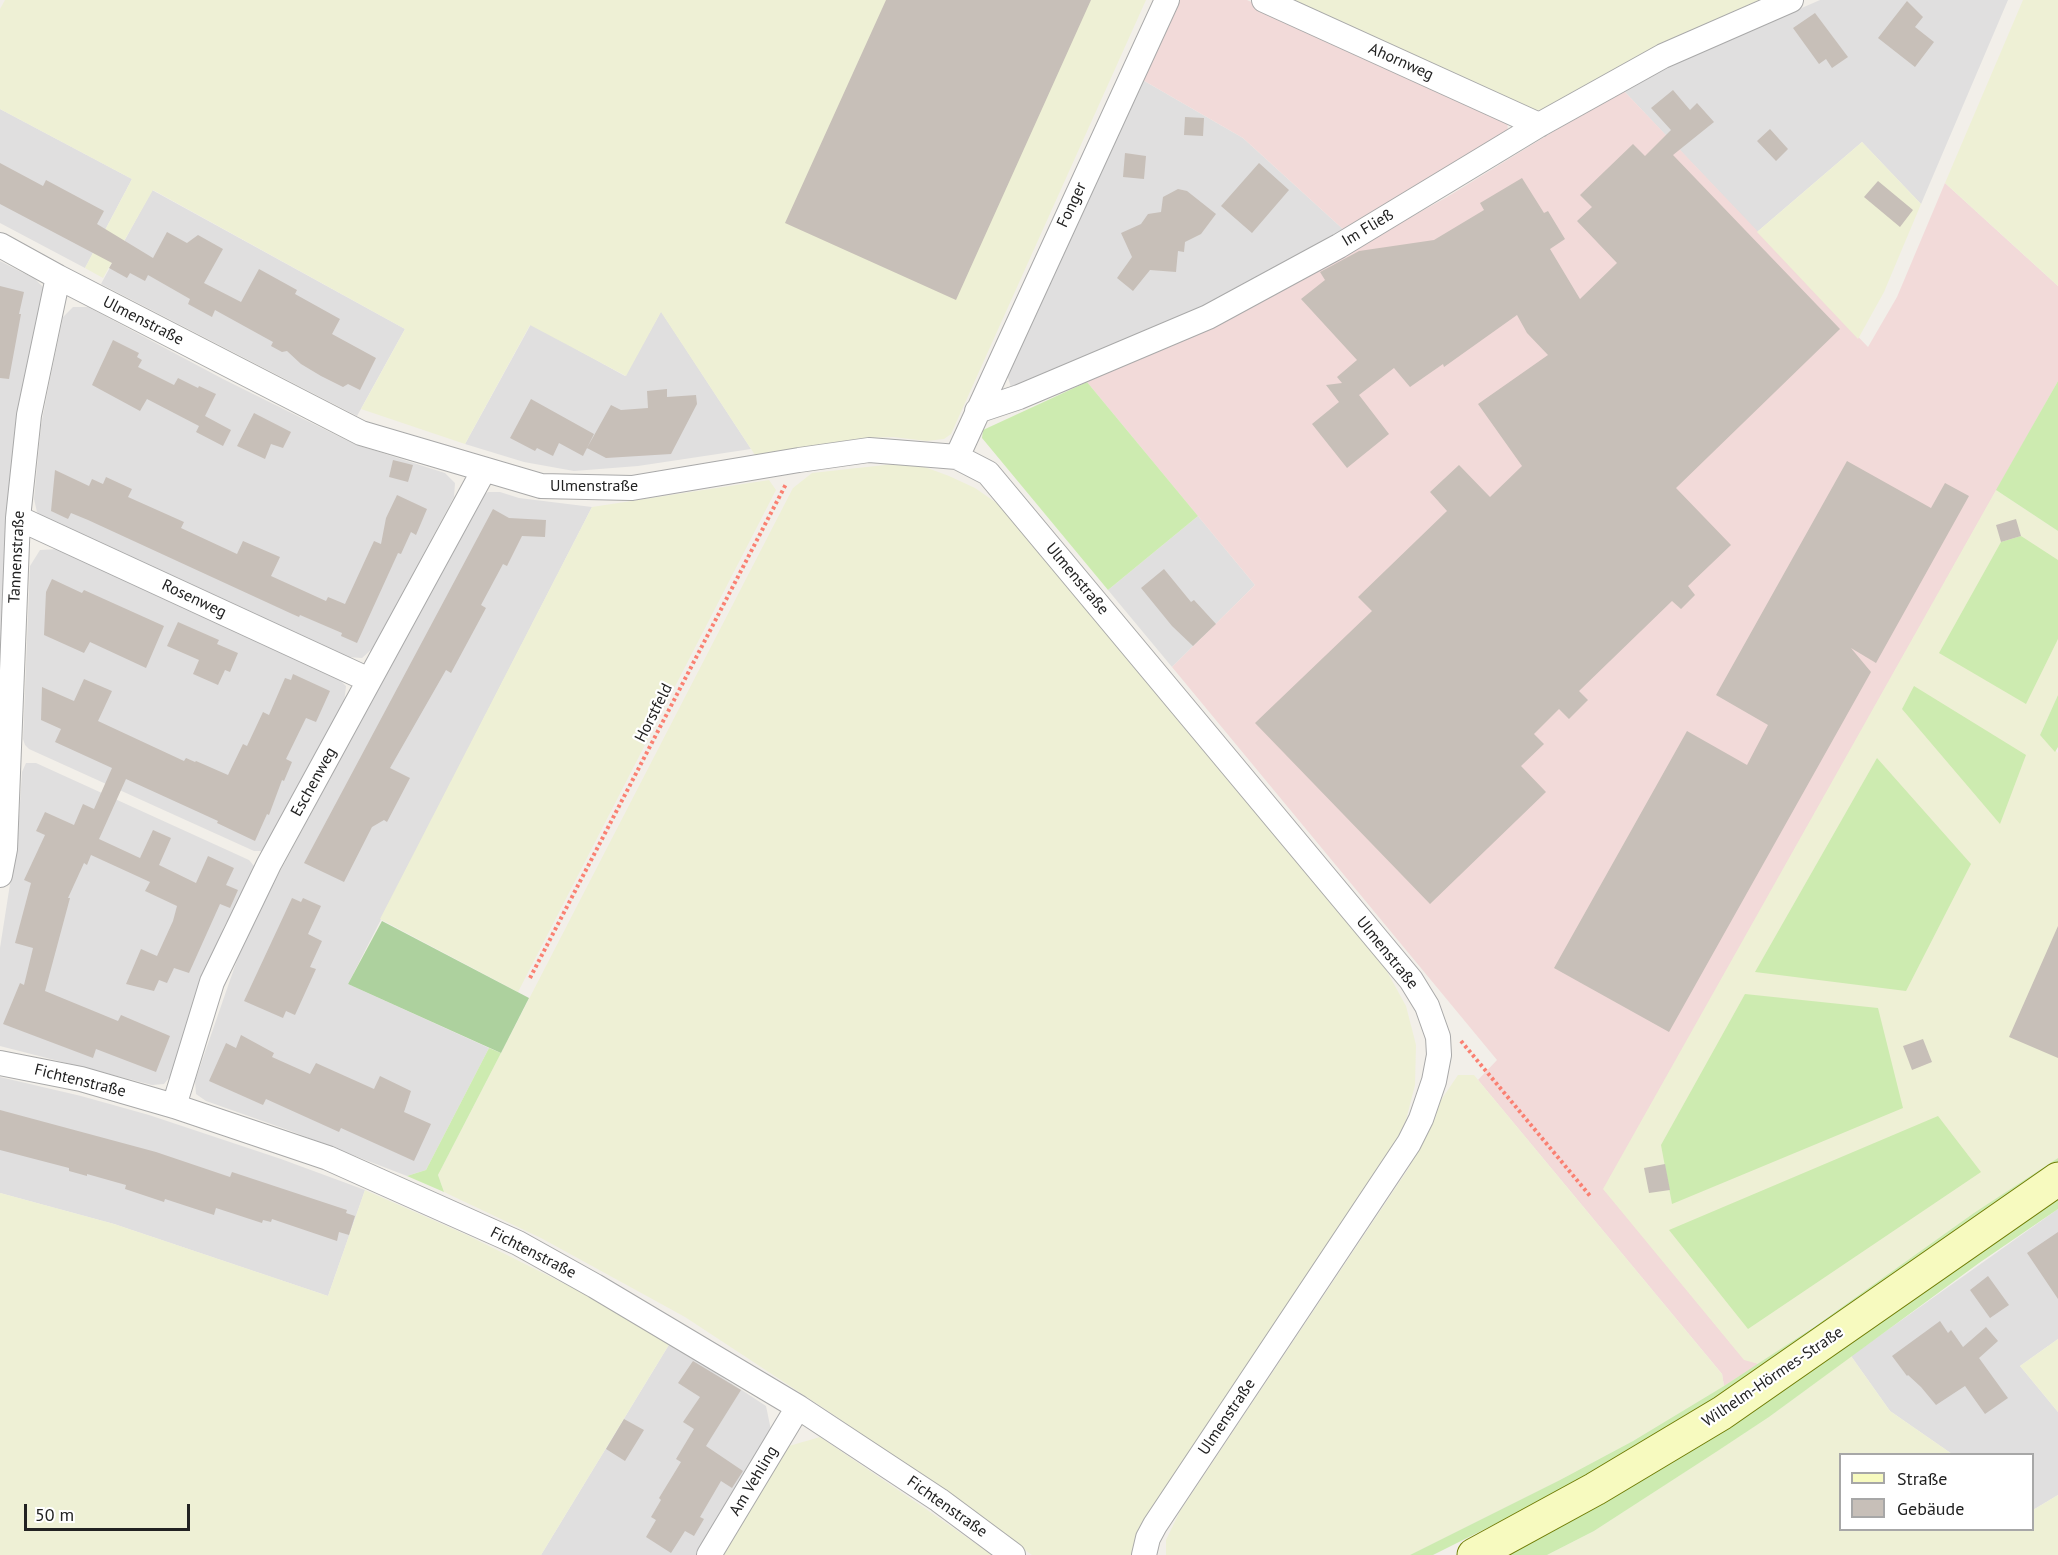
<!DOCTYPE html>
<meta charset="utf-8">
<style>
body{margin:0}
#map{position:relative;width:2058px;height:1555px;overflow:hidden;background:#f2efe9;font-family:"PT Sans",sans-serif}
canvas{display:block}
.legend{position:absolute;left:1839px;top:1453px;width:195px;height:78px;box-sizing:border-box;background:#fff;border:2px solid #a7a7a7;margin:0;padding:8px 10px;list-style:none;font-size:18px;color:#222}
.legend li{display:flex;align-items:center;gap:12px;height:30px}
.legend b{width:30px;border:2px solid #a7a7a7}
.scale{position:absolute;left:24px;top:1504px;width:166px;height:27px;box-sizing:border-box;border:3px solid #222;border-top:0;padding-left:8px;font-size:18px;line-height:21px;white-space:nowrap;color:#222;-webkit-text-stroke:4px #fff;paint-order:stroke}
</style>
<div id="map">
<canvas width="2058" height="1555"></canvas>
<ul class="legend">
<li><b style="height:8px;background:#f7fabf"></b>Straße</li>
<li><b style="height:16px;background:#c7bfb8"></b>Gebäude</li>
</ul>
<div class="scale">50 m</div>
</div>
<script>
const c = document.querySelector('canvas').getContext('2d');
c.lineJoin = 'round';
function fill(path, color) {
  c.fillStyle = color;
  c.fill(path, 'evenodd');
}
function toPath(rows) {
  const path = new Path2D();
  for (const r of rows) {
    path.moveTo(r[0], r[1]);
    for (let i = 2; i < r.length; i += 2) path.lineTo(r[i], r[i + 1]);
  }
  return path;
}
function trace(path, color, width, dash) {
  c.strokeStyle = color;
  c.lineWidth = width;
  c.lineCap = dash ? 'butt' : 'round';
  c.setLineDash(dash || []);
  c.stroke(path);
}
function write(font, color, halo, rows, align = 'center') {
  c.font = font + ' "PT Sans",sans-serif';
  c.lineWidth = 4.5;
  c.setLineDash([]);
  c.textBaseline = 'middle';
  c.strokeStyle = halo;
  c.fillStyle = color;
  for (const [text, x, y, turn = 0] of rows) {
    c.save();
    c.translate(x, y);
    c.rotate((+turn || 0) * Math.PI / 180);
    c.textAlign = isNaN(turn) ? turn : align;
    if (halo) c.strokeText(text, 0, 0);
    c.fillText(text, 0, 0);
    c.restore();
  }
}
fill(toPath([
 [1820,0,2008,0,1921,204,1862,142,1757,232,1624,91,1681,61],
 [1141,79,1243,138,1345,231,1199,309,1021,389,1011,387,1007,375],
 [0,109,132,179,85,268,0,223],
 [152,190,405,329,357,416,101,284],
 [0,261,35,279,43,287,44,297,0,727],
 [73,307,88,307,223,379,354,444,445,473,455,483,454,497,373,648,362,658,348,657,46,519,37,512,34,499,41,425,49,384,63,317],
 [661,311,751,449,638,466,574,471,524,462,465,444,531,324,625,376],
 [488,492,500,492,519,498,592,507,348,984,489,1048,426,1170,407,1176,288,1130,206,1101,196,1094,195,1081,245,937,479,499],
 [1198,516,1255,585,1172,667,1108,590],
 [59,549,335,675,346,686,344,703,262,851,254,851,29,749,25,745,23,739,30,566,40,550],
 [26,763,36,763,249,860,254,866,253,874,224,927,194,1007,172,1074,164,1084,152,1085,0,1046,0,948,18,833,22,772],
 [0,1077,81,1096,149,1115,281,1159,365,1190,328,1296,114,1224,0,1193],
 [2058,1209,2058,1339,2020,1366,2058,1412,2058,1495,2033,1510,2032,1454,1952,1454,1890,1411,1851,1356],
 [670,1343,766,1406,772,1435,698,1555,541,1555]
]), '#e0dfdf');
fill(toPath([
 [1176,0,1247,0,1507,118,1508,133,1345,231,1243,138,1141,79],
 [1624,91,1868,347,1897,297,1945,183,2058,286,2058,381,1604,1189,1744,1359,1759,1364,1724,1386,1722,1374,1478,1080,1497,1060,1172,667,1255,585,1087,382,1214,324,1316,270,1447,197,1585,112]
]), '#f2dad9');
fill(toPath([
 [5,0,1146,0,951,434,944,439,927,441,893,437,863,438,755,455,661,312,626,376,530,325,465,444,361,409,405,329,153,190,103,278,85,268,132,179,0,109,0,9],
 [1278,0,1763,0,1547,109,1524,111],
 [2023,0,2058,0,2058,286,1945,183],
 [1862,142,1921,204,1884,292,1858,339,1757,232],
 [894,464,922,466,949,476,975,488,1001,506,1384,966,1406,1006,1416,1045,1415,1085,1406,1120,1390,1154,1134,1546,1132,1555,1032,1555,834,1415,685,1317,541,1238,444,1192,438,1175,793,488,812,473],
 [769,480,776,490,518,992,380,919,592,507],
 [1996,490,2058,531,2058,695,2040,735,2058,753,2058,1158,1759,1364,1744,1360,1603,1189],
 [1458,1075,1474,1075,1722,1374,1724,1386,1633,1441,1560,1480,1410,1555,1166,1555,1166,1540,1180,1511,1408,1169,1436,1116,1437,1106],
 [365,1190,467,1235,591,1297,670,1343,541,1555,0,1555,0,1193,114,1224,328,1296],
 [2058,1339,2058,1412,2020,1366],
 [1851,1356,1890,1411,1952,1454,1840,1454,1840,1530,2032,1530,2033,1510,2058,1495,2058,1555,1547,1555,1594,1531,1769,1417],
 [820,1437,923,1507,992,1555,722,1555,789,1446]
]), '#eef0d5');
fill(toPath([
 [2058,381,2058,531,1996,490],
 [1087,382,1198,516,1108,590,982,438,983,430],
 [2021,536,2058,560,2058,639,2026,704,1939,653,2001,542],
 [1914,686,2026,755,2000,824,1902,709],
 [2058,695,2058,747,2055,752,2040,735],
 [1877,758,1971,864,1906,991,1755,972],
 [1745,994,1878,1008,1903,1108,1672,1204,1661,1145],
 [489,1048,501,1053,438,1175,444,1192,407,1176,426,1170],
 [1938,1116,1981,1172,1748,1329,1669,1230],
 [2058,1158,2058,1165,1761,1371,1605,1465,1497,1523,1433,1555,1410,1555,1560,1480,1633,1441,1724,1386,1814,1327,1974,1213],
 [2058,1194,2058,1209,1979,1263,1769,1417,1716,1452,1594,1531,1547,1555,1506,1555,1551,1532,1643,1476]
]), '#cdebb0');
fill(toPath([
 [382,921,529,998,501,1053,348,984]
]), '#add19e');
fill(toPath([
 [886,0,1091,0,956,300,785,223],
 [1907,1,1923,17,1915,27,1934,42,1915,67,1878,38],
 [1815,13,1848,57,1832,68,1826,59,1819,64,1793,28],
 [1673,90,1690,110,1697,103,1714,122,1673,155,1840,329,1676,488,1731,545,1688,586,1695,595,1681,609,1672,601,1579,691,1588,700,1569,719,1559,709,1534,734,1544,744,1521,766,1546,792,1430,904,1255,723,1372,611,1358,597,1447,511,1430,492,1459,465,1490,497,1522,466,1478,404,1548,355,1527,333,1517,315,1444,367,1443,364,1410,387,1394,368,1359,395,1389,434,1347,468,1312,424,1339,402,1326,385,1342,383,1337,377,1357,360,1301,299,1325,280,1320,272,1359,251,1434,240,1484,210,1480,203,1522,178,1544,213,1548,211,1565,239,1550,249,1580,299,1617,263,1577,221,1592,207,1580,195,1633,144,1645,156,1671,130,1651,108],
 [1185,117,1204,118,1203,136,1184,135],
 [1770,129,1788,149,1776,161,1757,141],
 [1125,153,1146,156,1144,179,1123,177],
 [0,163,43,186,46,180,104,211,97,224,153,258,167,232,187,243,198,235,223,249,204,283,241,302,259,269,297,290,295,294,340,319,332,334,376,358,360,390,348,384,343,387,321,376,301,364,287,351,282,352,271,346,273,342,215,310,212,317,188,304,190,299,148,275,145,281,130,273,127,278,109,268,112,263,0,204],
 [1259,163,1289,190,1252,233,1221,206],
 [1878,181,1913,210,1900,227,1864,197],
 [1178,189,1187,191,1216,214,1201,234,1185,242,1184,252,1178,251,1176,272,1150,270,1133,291,1117,278,1132,257,1121,233,1141,224,1148,214,1161,212,1163,197],
 [0,286,24,292,19,314,21,314,9,379,0,378],
 [113,340,139,353,137,357,142,360,138,367,174,385,178,378,198,388,199,386,216,394,205,416,231,430,223,446,196,432,199,426,147,399,140,411,92,385],
 [667,389,667,397,696,395,697,404,671,454,606,458,587,448,611,405,621,410,648,408,647,391],
 [531,399,594,434,583,456,559,443,553,456,537,448,535,451,510,438],
 [254,413,291,432,283,448,271,444,265,459,237,446],
 [393,460,413,465,408,482,389,477],
 [1847,461,1931,508,1945,483,1969,496,1876,663,1851,648,1871,672,1669,1032,1554,968,1687,731,1747,765,1768,725,1716,695],
 [55,470,89,486,92,479,103,484,106,477,132,489,128,497,184,522,181,528,237,554,243,541,280,557,271,576,326,601,328,597,345,604,374,541,381,544,386,518,397,495,427,509,416,535,411,532,401,554,398,553,357,643,341,636,342,633,300,615,299,617,290,613,88,520,71,513,68,519,51,511],
 [493,509,509,518,546,520,545,537,522,536,507,566,503,564,481,605,486,608,451,673,446,670,390,768,410,778,387,822,384,820,372,827,344,882,304,863],
 [2016,519,2021,536,2001,542,1996,525],
 [1164,569,1191,602,1194,600,1216,624,1193,646,1172,626,1141,588],
 [52,579,82,593,84,590,164,626,146,668,90,642,84,653,44,635,46,592],
 [178,622,219,640,217,644,238,653,230,672,225,670,218,685,193,674,199,660,167,646],
 [293,674,330,691,316,722,306,718,286,759,292,762,284,781,282,780,269,815,267,814,255,841,217,823,218,821,126,779,99,839,140,858,153,830,171,838,159,865,196,883,208,856,234,868,226,885,238,890,230,908,220,904,189,973,174,968,167,983,159,980,154,991,126,984,141,949,157,956,173,921,177,906,145,891,150,882,91,855,87,865,84,863,68,898,70,898,45,991,118,1021,121,1015,170,1036,156,1072,96,1049,93,1058,3,1024,20,983,24,985,33,948,15,943,31,883,24,880,45,835,36,831,45,812,74,825,83,804,94,809,112,768,55,742,61,729,41,720,42,687,74,701,84,679,112,691,98,721,184,761,186,758,195,762,196,761,228,775,243,744,247,746,263,712,269,715,285,678,291,680],
 [292,898,301,902,303,898,321,906,308,934,322,941,310,967,316,969,295,1015,286,1011,283,1018,244,1001],
 [2058,926,2058,1058,2009,1037],
 [241,1035,274,1053,272,1057,310,1074,316,1063,374,1089,380,1076,411,1091,404,1112,431,1124,414,1161,341,1128,339,1132,266,1099,263,1105,209,1081,226,1043,236,1048],
 [1923,1039,1932,1062,1912,1070,1903,1046],
 [0,1110,156,1152,230,1177,232,1172,347,1210,346,1213,355,1216,349,1235,339,1232,337,1241,272,1219,271,1222,263,1220,262,1223,216,1208,214,1215,165,1199,164,1202,125,1189,126,1185,87,1174,87,1176,69,1171,69,1168,0,1150],
 [1665,1164,1670,1190,1649,1193,1644,1168],
 [2058,1232,2058,1299,2027,1253],
 [1988,1276,2009,1305,1990,1318,1970,1290],
 [1940,1321,1948,1333,1951,1330,1963,1347,1986,1327,1998,1341,1979,1358,2008,1398,1985,1414,1965,1386,1936,1405,1921,1387,1908,1375,1907,1376,1892,1356],
 [693,1361,741,1390,706,1446,743,1471,732,1488,721,1481,700,1517,704,1519,694,1536,685,1531,671,1553,646,1537,656,1520,651,1517,661,1500,659,1498,681,1462,676,1459,694,1429,683,1422,700,1397,678,1383],
 [624,1419,644,1430,625,1461,606,1449]
]), '#c7bfb8');
const street = toPath([
 [1264,0,1539,125],
 [0,245,58,277,361,433,541,486,632,488,799,460,869,450,957,457,988,473,1411,980,1427,1006,1438,1037,1439,1055,1434,1081,1421,1119,1409,1143,1155,1525,1148,1538,1144,1555],
 [977,411,1019,397,1208,317,1339,246,1539,125,1663,56,1791,0],
 [957,457,1167,0],
 [18,518,369,680],
 [0,875,5,849,18,518,29,415,58,277],
 [0,1063,81,1079,174,1106,328,1158,518,1243,595,1286,798,1407,939,1500,1013,1555],
 [174,1106,212,982,269,864,484,470],
 [709,1555,798,1407]
]);
const secondary = toPath([
 [1474,1555,1595,1489,1722,1413,2058,1179]
]);
trace(street, '#a9a9a9', 26);
trace(secondary, '#707d05', 35);
trace(toPath([
 [530,978,786,484],
 [1461,1041,1591,1197]
]), '#fa8072', 4, [3, 3]);
trace(street, '#fff', 24);
trace(secondary, '#f7fabf', 33);
write('16px', '#222', '#fff', [
 ["Ahornweg",1401,62,24],
 ["Fonger",1072,205,-65],
 ["Im Fließ",1368,228,-31],
 ["Ulmenstraße",143,321,27],
 ["Ulmenstraße",594,486],
 ["Tannenstraße",17,557,-87],
 ["Ulmenstraße",1077,579,50],
 ["Rosenweg",194,599,25],
 ["Horstfeld",654,713,-63],
 ["Eschenweg",314,782,-61],
 ["Ulmenstraße",1387,953,51],
 ["Fichtenstraße",80,1081,14],
 ["Fichtenstraße",533,1253,27],
 ["Wilhelm-Hörmes-Straße",1773,1377,-34],
 ["Ulmenstraße",1227,1417,-56],
 ["Am Vehling",754,1481,-59],
 ["Fichtenstraße",947,1507,35]
]);
</script>
